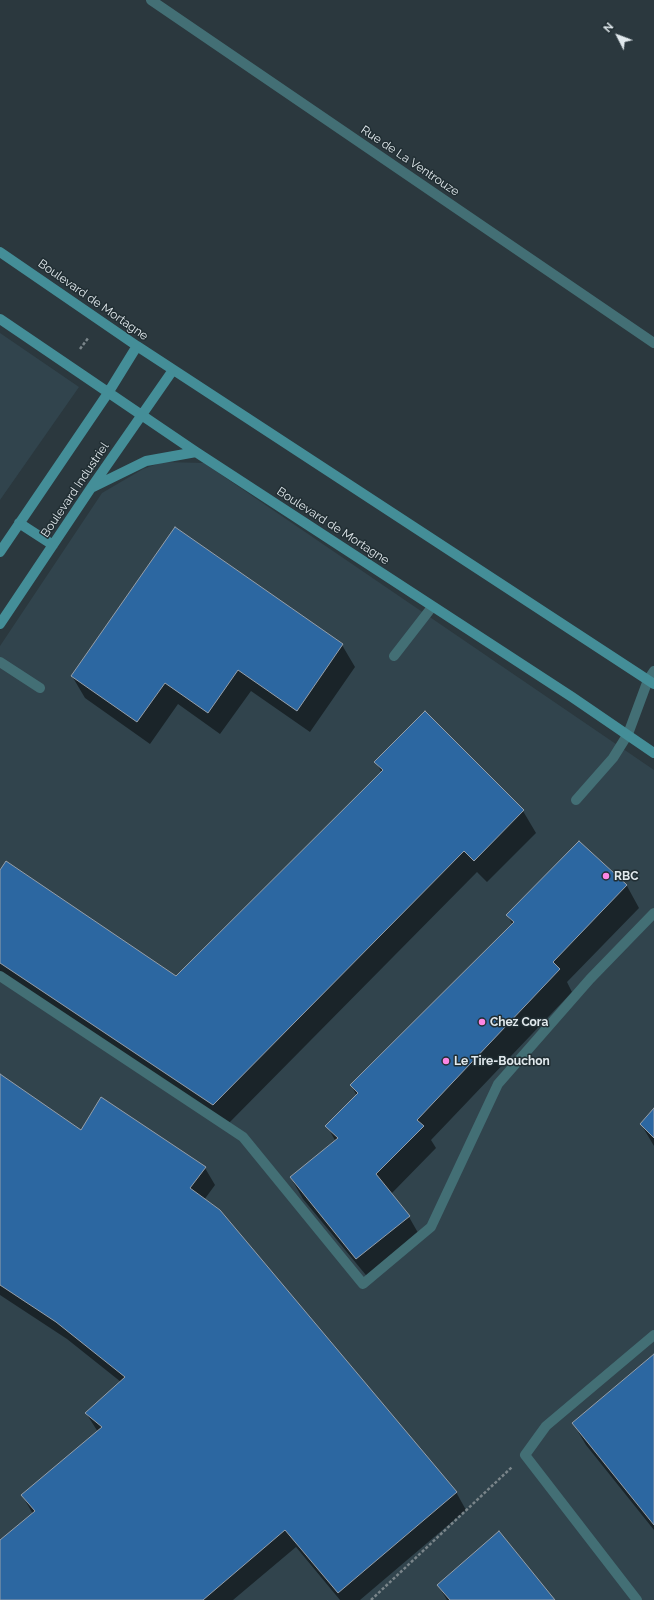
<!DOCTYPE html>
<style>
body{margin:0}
#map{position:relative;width:654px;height:1600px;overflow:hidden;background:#2b383e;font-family:Raleway,sans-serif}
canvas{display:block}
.north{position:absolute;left:598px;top:16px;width:40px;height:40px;-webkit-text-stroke:3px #212e33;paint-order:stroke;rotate:312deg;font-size:11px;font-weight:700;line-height:16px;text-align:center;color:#e1e9ed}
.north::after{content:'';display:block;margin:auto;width:14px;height:18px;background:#e1e9ed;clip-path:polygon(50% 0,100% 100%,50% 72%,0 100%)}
</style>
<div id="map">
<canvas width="654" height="1600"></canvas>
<div class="north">N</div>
</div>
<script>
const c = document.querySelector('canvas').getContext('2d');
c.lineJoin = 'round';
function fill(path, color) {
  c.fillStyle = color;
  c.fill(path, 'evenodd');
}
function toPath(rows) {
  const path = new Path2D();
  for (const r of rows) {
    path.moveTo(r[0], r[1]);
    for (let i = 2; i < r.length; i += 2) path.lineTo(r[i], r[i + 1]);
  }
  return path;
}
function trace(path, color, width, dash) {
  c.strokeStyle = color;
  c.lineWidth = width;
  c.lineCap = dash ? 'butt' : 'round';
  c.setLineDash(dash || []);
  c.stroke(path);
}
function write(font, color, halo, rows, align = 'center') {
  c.font = font + ' Raleway,sans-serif';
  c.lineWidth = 3;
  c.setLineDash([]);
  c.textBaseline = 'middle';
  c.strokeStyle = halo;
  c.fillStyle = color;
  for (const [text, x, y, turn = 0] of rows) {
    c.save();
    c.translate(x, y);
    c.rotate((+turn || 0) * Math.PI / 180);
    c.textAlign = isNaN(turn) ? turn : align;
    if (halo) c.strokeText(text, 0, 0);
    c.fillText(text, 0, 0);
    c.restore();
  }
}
fill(toPath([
 [0,333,79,387,0,500],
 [163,462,204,463,654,770,654,1600,0,1600,0,646,102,493,143,469]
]), '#31444d');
fill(toPath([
 [175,528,342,645,355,667,310,732,251,691,220,734,178,704,150,744,85,698,72,676],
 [425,712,523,811,536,833,487,882,477,872,225,1127,0,976,0,872,177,977,382,773,376,762],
 [579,843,627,886,639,908,567,982,572,992,431,1140,436,1148,391,1194,409,1217,421,1238,370,1280,303,1199,291,1178,336,1142,327,1126,357,1096,351,1085,513,925,507,915],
 [0,1076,81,1131,205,1168,215,1185,204,1200,456,1492,466,1510,360,1600,340,1600,296,1547,233,1600,0,1600,0,1542,33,1514,22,1495,98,1432,86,1413,121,1382,67,1339,0,1295],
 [654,1109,654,1146,641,1124],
 [654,1356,654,1530,586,1445,573,1423],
 [438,1585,554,1600,447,1600]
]), '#0007');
const building = toPath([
 [175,527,343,644,297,711,238,670,208,713,165,683,137,722,71,676,175,527],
 [425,711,524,810,474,861,464,851,213,1105,0,963,0,870,6,861,176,976,383,770,374,762,425,711],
 [579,841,627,885,553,962,560,969,417,1120,424,1126,376,1174,410,1216,356,1259,290,1177,338,1138,325,1126,358,1093,350,1085,514,922,506,915,579,841],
 [0,1074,81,1130,101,1097,206,1167,190,1188,220,1210,457,1492,338,1593,285,1530,203,1600,0,1600,0,1540,35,1511,21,1495,102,1427,85,1413,125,1377,56,1322,0,1285,0,1074],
 [654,1108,654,1138,640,1124,654,1108],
 [654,1354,654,1525,572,1423,654,1354],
 [499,1531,555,1600,450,1600,437,1585,499,1531]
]);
fill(building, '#2c67a1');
trace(building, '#959faa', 1);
trace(toPath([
 [80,349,89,337],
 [371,1600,512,1467]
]), '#7a858a', 2.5, [3, 2]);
trace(toPath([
 [394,656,432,607],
 [0,662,40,688],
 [576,800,613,758,628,734],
 [0,976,243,1137,363,1284,431,1227,498,1084,590,979,654,913],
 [637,1600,525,1455,546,1426,654,1335]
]), '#436f75', 10);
trace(toPath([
 [151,0,654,343],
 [628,734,648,680,654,671]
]), '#436f75', 10);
trace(toPath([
 [0,252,137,346,654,684],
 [0,319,196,452,572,697,654,753],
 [93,487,146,461,196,452],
 [19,523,53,545],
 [0,552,108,393,137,346],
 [0,624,91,488,173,370]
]), '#448e98', 10);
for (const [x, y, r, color] of [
 [606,876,4,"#fc86e3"],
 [482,1022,4,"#fc86e3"],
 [446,1061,4,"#fc86e3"]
]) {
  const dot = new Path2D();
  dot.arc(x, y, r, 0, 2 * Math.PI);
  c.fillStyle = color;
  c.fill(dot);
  trace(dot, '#212e33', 1.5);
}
write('12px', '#e1e9ed', '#212e33', [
 ["Rue de La Ventrouze",410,161,34],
 ["Boulevard de Mortagne",93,300,35],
 ["Boulevard Industriel",75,490,-56],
 ["Boulevard de Mortagne",333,526,33]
]);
write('bold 12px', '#e1e9ed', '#212e33', [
 ["RBC",614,876],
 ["Chez Cora",490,1022],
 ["Le Tire-Bouchon",454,1061]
], 'left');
</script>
